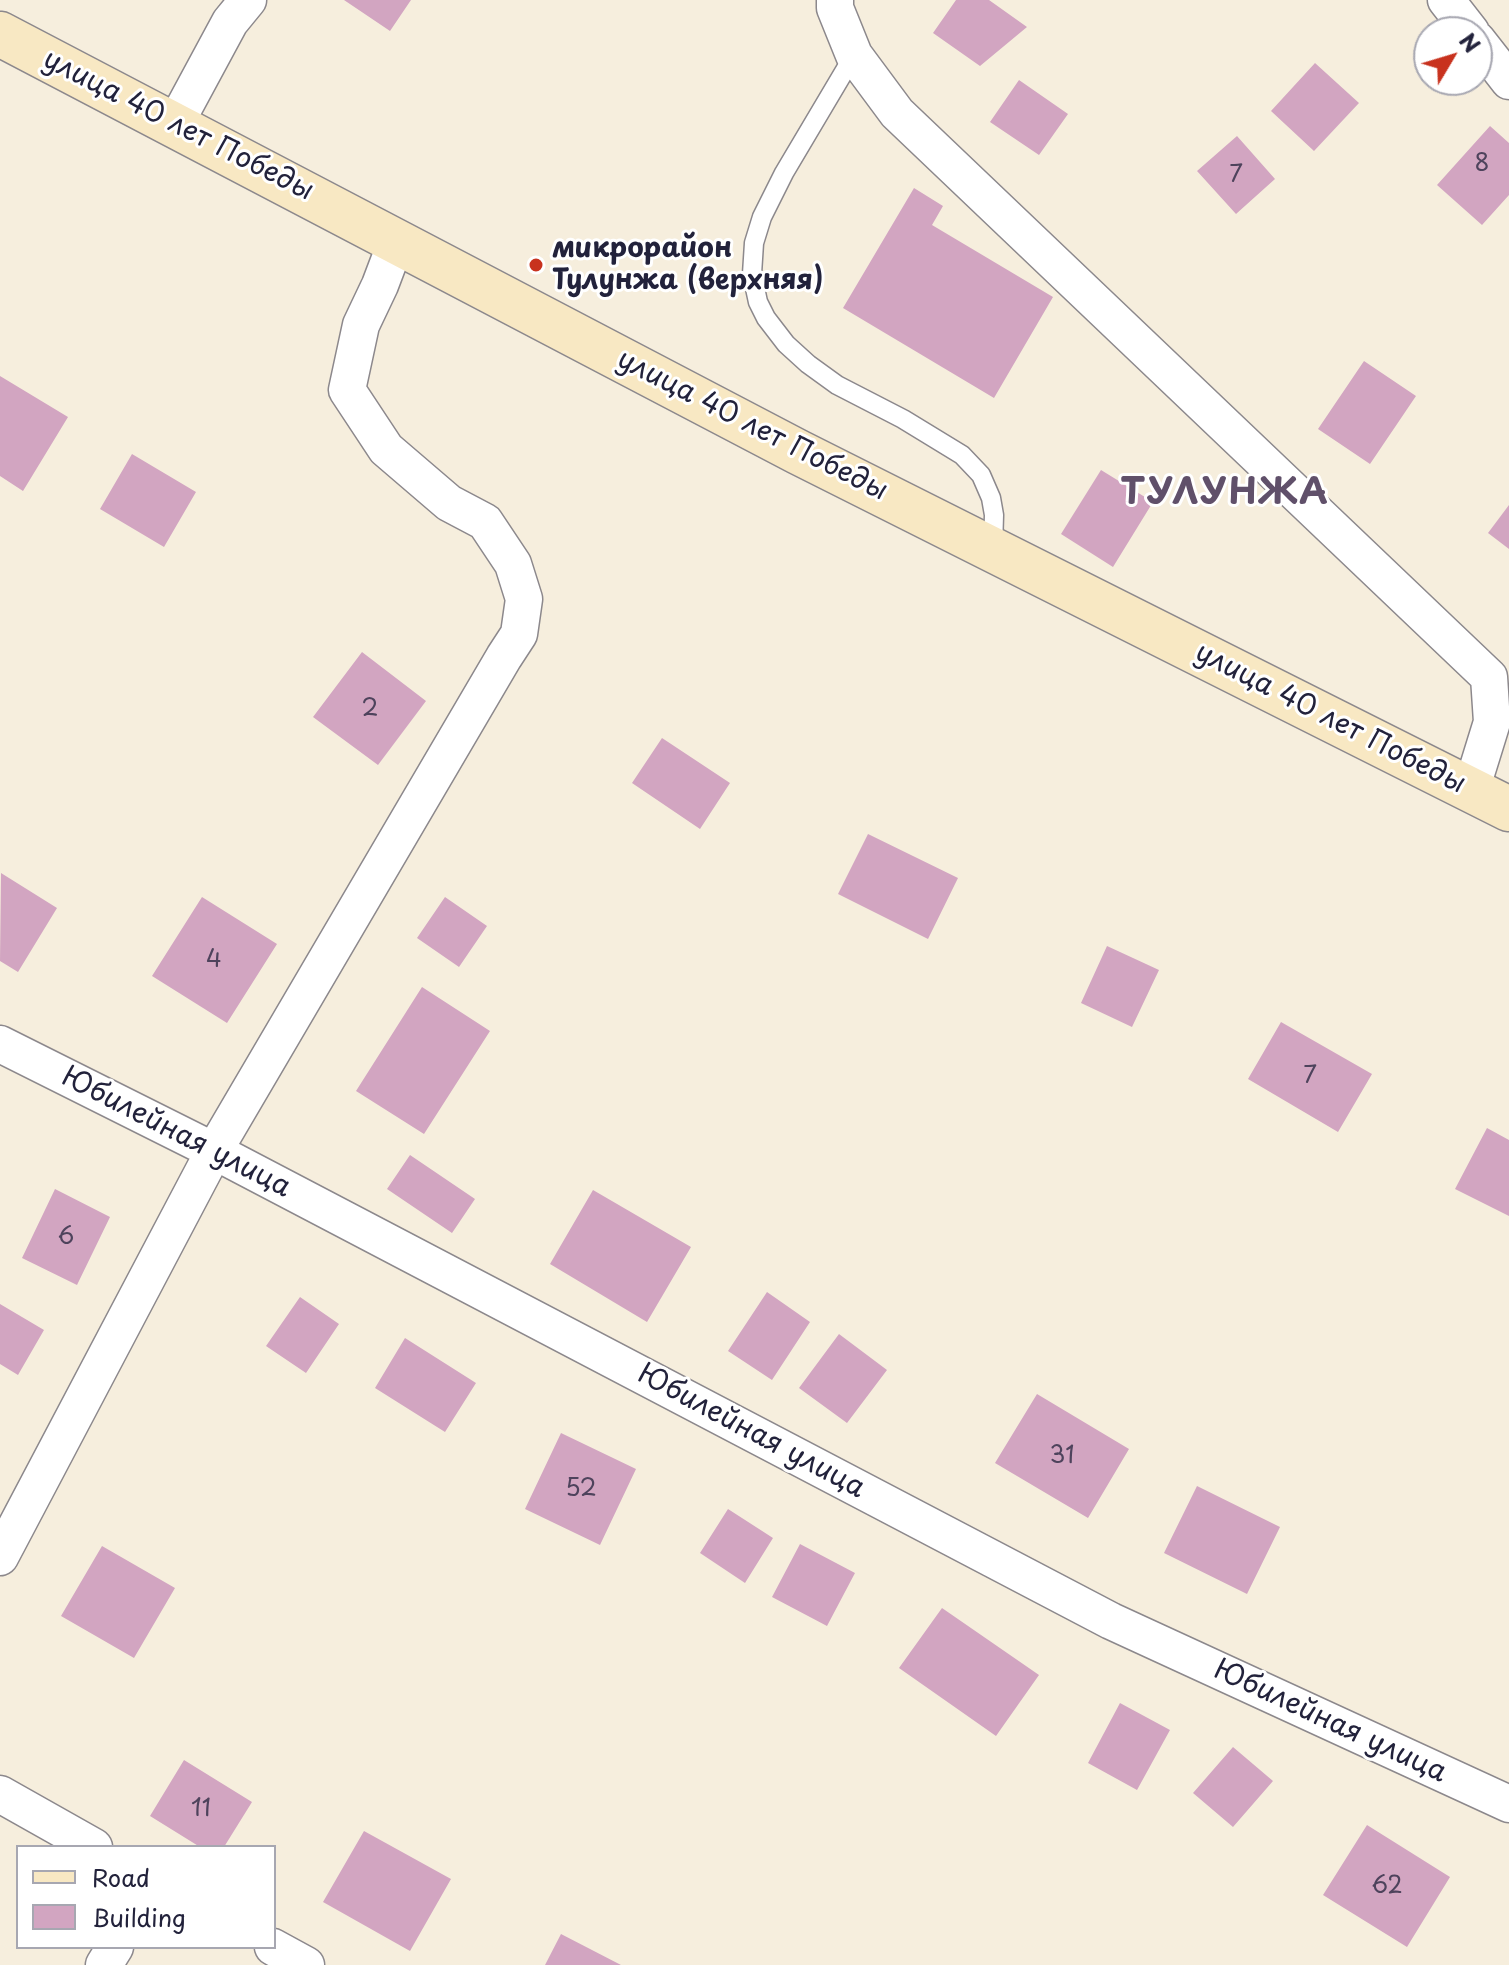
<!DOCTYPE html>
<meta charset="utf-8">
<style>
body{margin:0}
#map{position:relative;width:1509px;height:1965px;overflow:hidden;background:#f6eedd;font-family:"Playpen Sans",sans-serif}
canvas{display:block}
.legend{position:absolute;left:16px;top:1845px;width:260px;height:104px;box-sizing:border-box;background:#fff;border:2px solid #a7a7b1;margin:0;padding:10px 14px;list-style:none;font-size:24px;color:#22223b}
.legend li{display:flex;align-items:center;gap:16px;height:40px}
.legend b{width:40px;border:2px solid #a7a7b1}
.north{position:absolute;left:1413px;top:16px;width:80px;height:80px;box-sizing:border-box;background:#fff;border:2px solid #a7a7b1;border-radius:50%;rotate:52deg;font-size:22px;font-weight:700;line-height:32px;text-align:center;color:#22223b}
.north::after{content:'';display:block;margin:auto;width:28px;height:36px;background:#c8321e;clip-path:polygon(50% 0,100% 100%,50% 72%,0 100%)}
</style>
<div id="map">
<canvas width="1509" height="1965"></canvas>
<ul class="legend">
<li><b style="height:10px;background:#f8e8c3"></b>Road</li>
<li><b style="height:22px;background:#d2a5c1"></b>Building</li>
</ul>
<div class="north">N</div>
</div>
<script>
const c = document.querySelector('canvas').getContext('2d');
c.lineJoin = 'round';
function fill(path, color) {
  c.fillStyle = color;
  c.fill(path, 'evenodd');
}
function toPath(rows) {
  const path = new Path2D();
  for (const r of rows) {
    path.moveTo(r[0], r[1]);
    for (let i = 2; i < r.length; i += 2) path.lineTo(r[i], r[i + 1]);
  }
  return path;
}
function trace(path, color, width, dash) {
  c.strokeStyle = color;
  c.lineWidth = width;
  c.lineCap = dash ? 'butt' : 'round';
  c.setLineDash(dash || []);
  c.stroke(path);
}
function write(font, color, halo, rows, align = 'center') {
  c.font = font + ' "Playpen Sans",sans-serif';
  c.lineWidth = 6;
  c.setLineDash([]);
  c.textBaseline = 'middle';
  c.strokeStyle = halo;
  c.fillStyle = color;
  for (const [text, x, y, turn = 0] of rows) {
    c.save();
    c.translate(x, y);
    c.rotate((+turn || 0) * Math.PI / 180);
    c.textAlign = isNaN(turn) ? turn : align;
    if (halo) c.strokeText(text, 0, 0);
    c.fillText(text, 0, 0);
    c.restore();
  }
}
fill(toPath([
 [344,0,411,0,390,31],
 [956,0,989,0,1027,27,980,66,933,33],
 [1315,63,1359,103,1314,151,1271,111],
 [1019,80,1068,114,1039,155,990,122],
 [1490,126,1509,143,1509,195,1482,225,1437,185],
 [1237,136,1275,179,1236,214,1197,171],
 [914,188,943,206,932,225,1053,297,994,398,843,308],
 [1364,361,1416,396,1370,464,1318,429],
 [0,376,68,417,23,491,0,476],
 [132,454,196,492,164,547,100,509],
 [1101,470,1153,502,1113,567,1061,534],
 [1509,505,1509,549,1488,533],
 [362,652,426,701,378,765,313,717],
 [662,738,730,783,700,829,632,783],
 [868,834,958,878,928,939,838,894],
 [1,873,57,908,18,972,0,961],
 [202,897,277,944,227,1023,152,976],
 [445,897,487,926,459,967,417,938],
 [1107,946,1159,970,1132,1027,1081,1003],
 [422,987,490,1031,424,1134,356,1091],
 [1281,1022,1372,1074,1338,1132,1248,1079],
 [1487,1128,1509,1140,1509,1216,1455,1189],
 [410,1155,475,1199,452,1233,387,1189],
 [55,1189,110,1217,77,1285,22,1258],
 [593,1190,691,1247,647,1322,550,1264],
 [767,1292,810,1322,772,1380,728,1351],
 [300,1297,339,1324,306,1373,266,1346],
 [0,1304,44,1330,18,1375,0,1364],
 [839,1334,887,1370,847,1423,799,1388],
 [405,1338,476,1383,445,1432,375,1388],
 [1037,1394,1129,1449,1088,1518,995,1463],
 [561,1433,636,1469,600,1545,525,1509],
 [1197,1486,1280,1527,1247,1594,1164,1553],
 [728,1509,773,1538,745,1583,700,1553],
 [800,1544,855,1573,827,1626,772,1597],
 [102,1546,175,1588,134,1658,61,1616],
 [942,1608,1039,1675,996,1736,899,1668],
 [1120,1703,1170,1730,1137,1790,1088,1763],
 [1233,1747,1273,1781,1233,1827,1193,1793],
 [184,1760,252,1802,224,1847,200,1847,150,1816],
 [1367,1825,1450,1877,1407,1947,1323,1895],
 [364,1831,451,1879,410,1951,323,1902],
 [561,1934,621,1965,545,1965]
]), '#d2a5c1');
const lane = toPath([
 [854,55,784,173,762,217,754,243,752,274,758,302,766,318,786,344,808,364,837,385,903,419,962,455,981,475,991,498,994,515,993,548]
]);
const street = toPath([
 [835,0,835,8,854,55,897,113,1489,677,1492,722,1471,790],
 [1446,0,1471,32],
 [1477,40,1509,81],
 [175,124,230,22,248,0],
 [0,1044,214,1151,1111,1621,1509,1804],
 [0,1557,214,1151,504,657,519,634,524,599,513,564,485,522,449,503,386,449,347,390,361,325,380,285,397,240],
 [0,1794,94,1847],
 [273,1947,306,1965],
 [104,1965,115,1947]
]);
const secondary = toPath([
 [0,34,798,452,1509,809]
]);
trace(lane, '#8c888c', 21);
trace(street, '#8c888c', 39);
trace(secondary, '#8c888c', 47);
trace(lane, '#fff', 18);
trace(street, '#fff', 36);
trace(secondary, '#f8e8c3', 44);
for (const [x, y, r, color] of [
 [536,265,8,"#c8321e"]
]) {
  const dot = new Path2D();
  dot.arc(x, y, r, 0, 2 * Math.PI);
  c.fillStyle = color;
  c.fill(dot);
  trace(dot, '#fff', 3);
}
write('24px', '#4e435c', null, [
 ["8",1482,164],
 ["7",1236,175],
 ["2",370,709],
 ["4",214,960],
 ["7",1310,1076],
 ["6",66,1237],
 ["31",1062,1456],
 ["52",581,1489],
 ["11",201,1809],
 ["62",1387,1886]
]);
write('28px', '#22223b', '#fff', [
 ["улица 40 лет Победы",178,126,27],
 ["улица 40 лет Победы",752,426,27],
 ["улица 40 лет Победы",1330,719,27],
 ["Юбилейная улица",176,1133,27],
 ["Юбилейная улица",751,1432,28],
 ["Юбилейная улица",1330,1722,25]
]);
write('bold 28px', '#22223b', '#fff', [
 ["микрорайон",552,249],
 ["Тулунжа (верхняя)",552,281]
], 'left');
c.letterSpacing = '2px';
write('bold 36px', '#60506a', '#fff', [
 ["ТУЛУНЖА",1225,494]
]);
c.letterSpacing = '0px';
</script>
